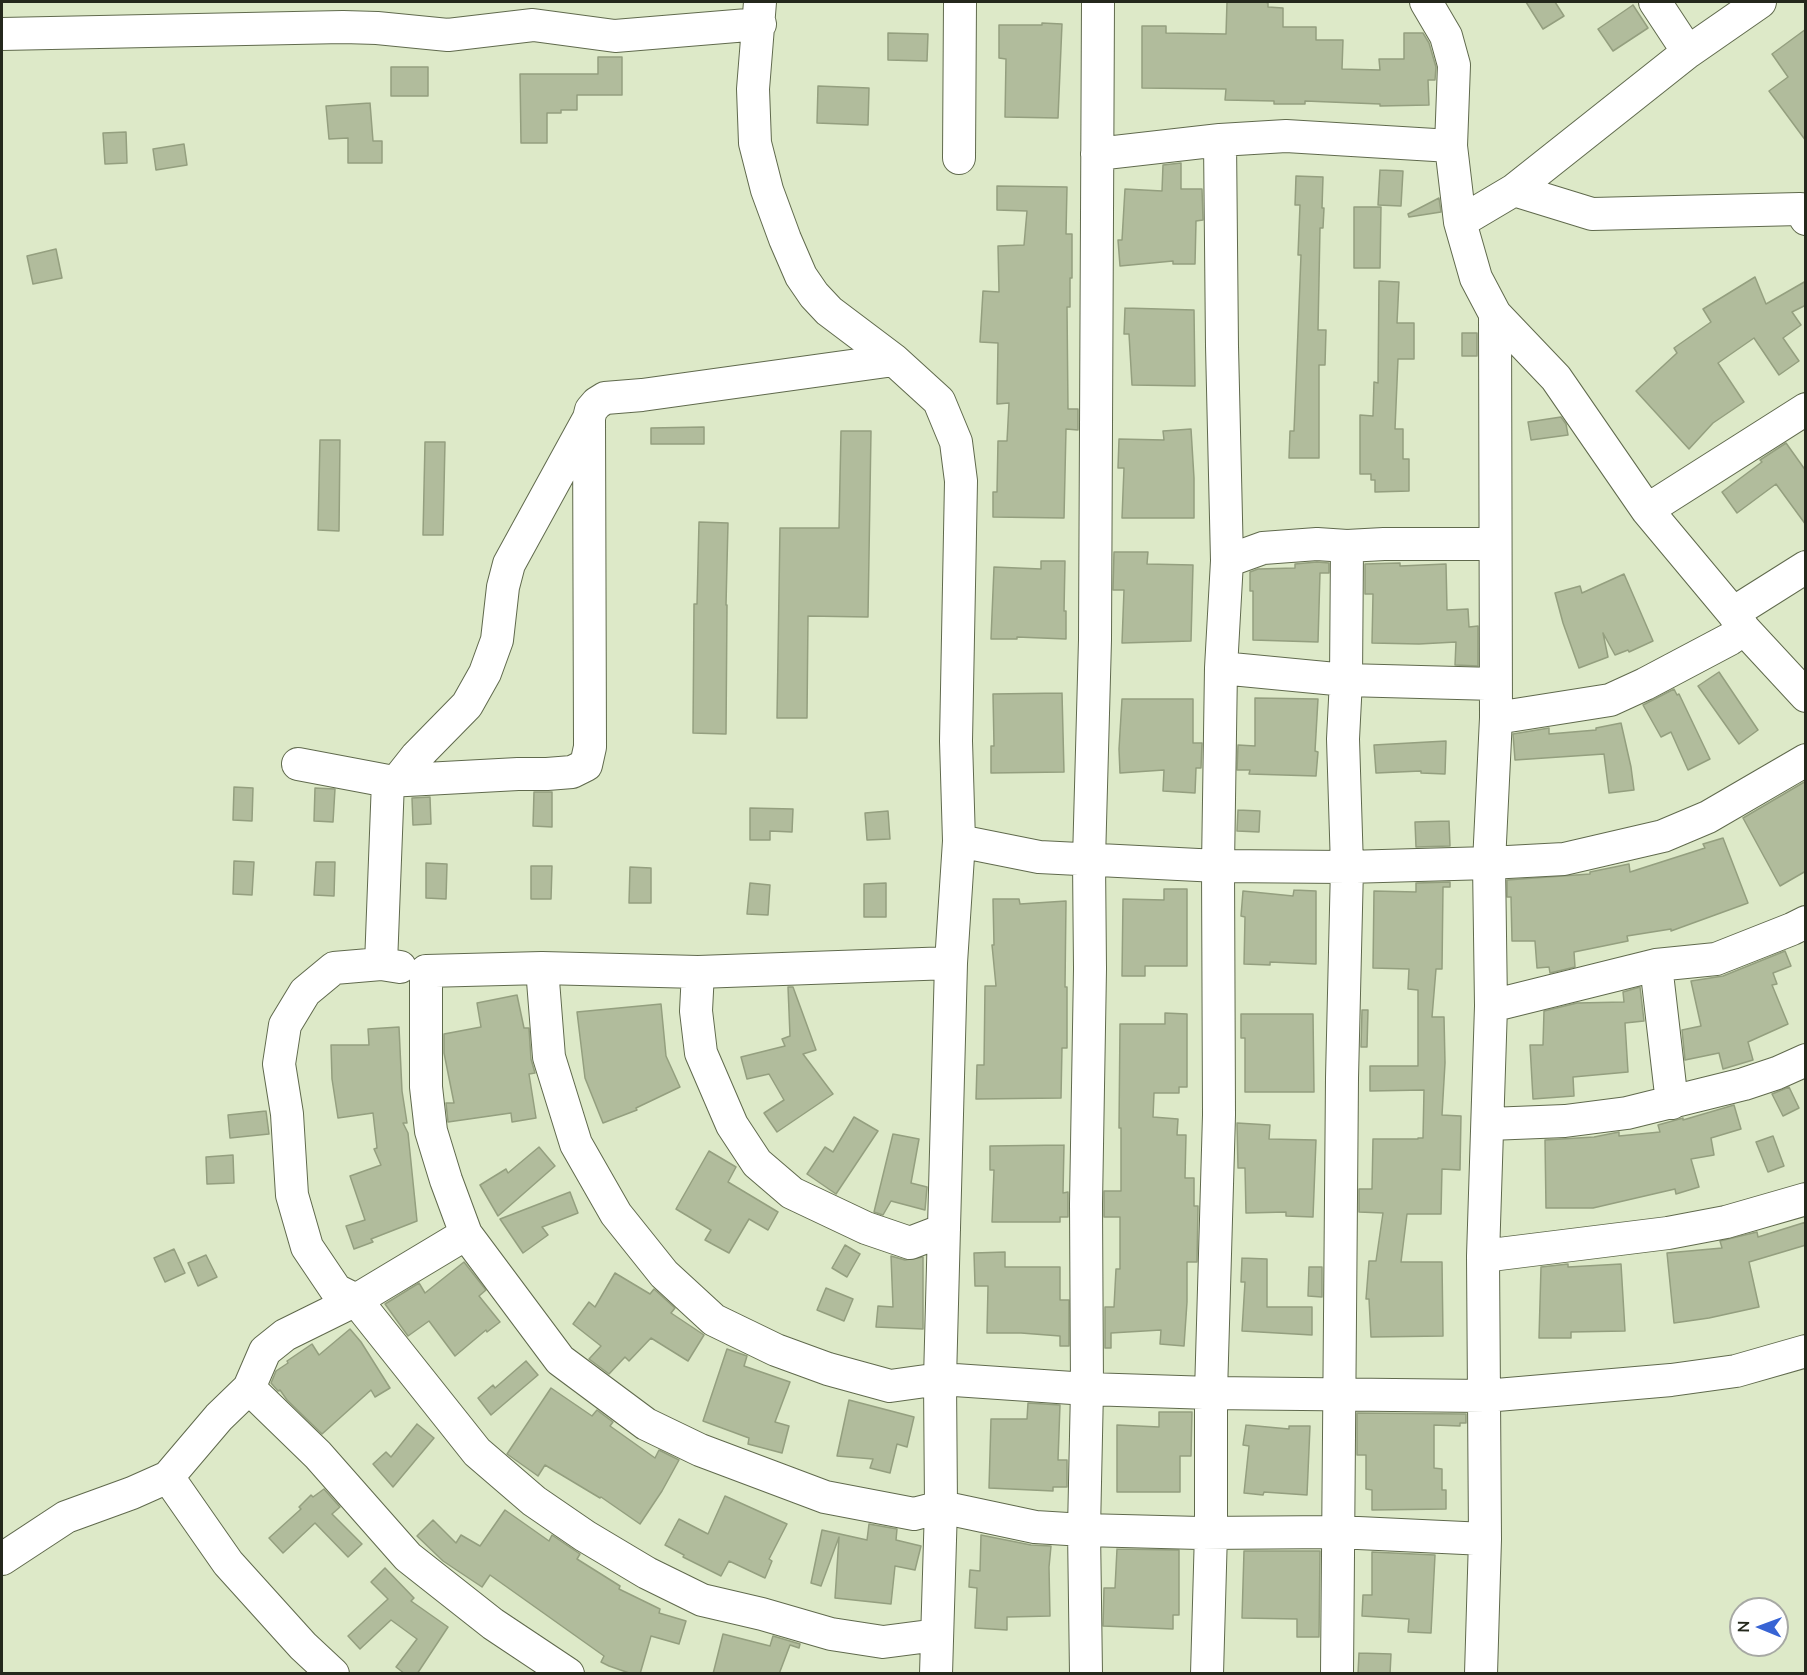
<!DOCTYPE html>
<style>
body{margin:0}
#map{position:relative;width:1807px;height:1675px;overflow:hidden;background:#dde9c8;font-family:Mulish,sans-serif}
canvas{display:block}
.frame{position:absolute;inset:0;border:3px solid #24281c;pointer-events:none}
.north{position:absolute;left:1729px;top:1597px;width:60px;height:60px;box-sizing:border-box;background:#fff;border:2px solid #a7a9a4;border-radius:50%;rotate:271deg;font-size:16px;font-weight:700;line-height:24px;text-align:center;color:#24281c}
.north::after{content:'';display:block;margin:auto;width:21px;height:27px;background:#3864d4;clip-path:polygon(50% 0,100% 100%,50% 72%,0 100%)}
</style>
<div id="map">
<canvas width="1807" height="1675"></canvas>
<div class="frame"></div>
<div class="north">N</div>
</div>
<script>
const c = document.querySelector('canvas').getContext('2d');
c.lineJoin = 'round';
function fill(path, color) {
  c.fillStyle = color;
  c.fill(path, 'evenodd');
}
function toPath(rows) {
  const path = new Path2D();
  for (const r of rows) {
    path.moveTo(r[0], r[1]);
    for (let i = 2; i < r.length; i += 2) path.lineTo(r[i], r[i + 1]);
  }
  return path;
}
function trace(path, color, width, dash) {
  c.strokeStyle = color;
  c.lineWidth = width;
  c.lineCap = dash ? 'butt' : 'round';
  c.setLineDash(dash || []);
  c.stroke(path);
}
const building = toPath([
 [1227,2,1265,2,1268,3,1268,7,1283,8,1283,27,1316,27,1316,40,1343,40,1342,69,1380,70,1379,59,1404,59,1404,33,1423,33,1429,43,1436,67,1435,80,1428,80,1429,105,1380,106,1380,104,1305,101,1305,104,1274,104,1274,101,1225,100,1226,89,1142,88,1142,26,1166,26,1166,33,1226,34,1227,2],
 [1526,2,1555,2,1564,16,1543,29,1526,2],
 [1633,5,1648,28,1613,51,1598,29,1633,5],
 [1042,23,1062,24,1058,118,1005,117,1006,59,999,58,999,25,1042,25,1042,23],
 [1806,29,1806,141,1769,91,1788,77,1772,54,1806,29],
 [888,33,928,34,927,61,888,60,888,33],
 [598,57,622,57,622,95,577,95,577,110,561,110,561,113,547,113,547,143,521,143,520,74,598,74,598,57],
 [391,67,428,67,428,96,391,96,391,67],
 [818,86,869,88,868,125,817,123,818,86],
 [370,103,373,141,382,141,382,163,348,163,348,138,329,139,326,106,370,103],
 [126,132,127,163,105,164,103,133,126,132],
 [184,144,187,165,156,170,153,149,184,144],
 [1181,163,1181,189,1202,189,1203,220,1196,221,1195,264,1173,264,1173,261,1120,266,1118,240,1122,240,1125,189,1162,191,1163,165,1181,163],
 [1380,170,1403,171,1401,206,1378,205,1380,170],
 [1296,176,1323,177,1322,208,1324,208,1323,228,1320,228,1318,330,1326,330,1325,365,1319,365,1319,458,1289,458,1290,431,1294,431,1301,255,1298,255,1300,205,1295,205,1296,176],
 [997,186,1067,187,1066,234,1072,234,1072,278,1070,278,1070,307,1067,307,1068,409,1078,409,1078,430,1066,429,1064,518,993,517,993,492,997,492,998,441,1007,441,1009,403,997,404,998,343,980,342,983,291,999,292,998,246,1024,245,1027,211,997,210,997,186],
 [1439,198,1441,212,1409,217,1408,214,1439,198],
 [1354,207,1381,207,1380,268,1354,268,1354,207],
 [56,249,62,278,33,284,27,256,56,249],
 [1755,277,1766,304,1806,281,1806,305,1792,312,1801,325,1783,338,1799,361,1779,375,1754,338,1718,363,1744,402,1713,423,1689,449,1636,391,1677,353,1674,348,1711,322,1703,309,1755,277],
 [1379,281,1399,282,1397,323,1414,323,1414,359,1398,359,1395,429,1403,429,1403,459,1409,459,1409,491,1375,492,1375,480,1371,480,1371,474,1360,474,1360,415,1373,416,1374,382,1378,383,1379,281],
 [1125,308,1194,310,1195,386,1132,385,1129,334,1124,334,1125,308],
 [1462,333,1477,333,1477,356,1462,356,1462,333],
 [1561,417,1566,424,1568,435,1531,440,1528,422,1561,417],
 [704,427,704,444,651,444,651,428,704,427],
 [1191,429,1194,478,1194,518,1122,518,1124,468,1118,468,1119,439,1164,440,1163,431,1191,429],
 [841,431,871,431,868,617,808,616,807,718,777,718,780,528,839,528,841,431],
 [320,440,340,440,339,531,318,530,320,440],
 [425,442,445,442,443,535,423,535,425,442],
 [1786,443,1806,471,1806,525,1776,484,1737,513,1722,492,1762,462,1760,460,1786,443],
 [699,522,728,523,726,605,727,605,726,734,693,733,694,604,697,604,699,522],
 [1114,552,1148,552,1147,564,1193,565,1191,641,1122,643,1124,590,1113,590,1114,552],
 [1041,561,1065,561,1064,611,1066,611,1066,639,1017,637,1017,639,991,639,994,567,1041,569,1041,561],
 [1317,562,1329,563,1329,573,1320,573,1318,642,1253,640,1253,591,1250,591,1250,572,1258,569,1295,568,1295,564,1317,562],
 [1400,563,1400,566,1446,564,1447,610,1468,609,1469,627,1478,626,1478,666,1455,665,1456,642,1419,644,1372,643,1373,594,1365,594,1365,564,1400,563],
 [1624,574,1653,641,1629,652,1628,650,1615,655,1603,633,1608,657,1579,668,1563,623,1555,593,1580,586,1582,593,1624,574],
 [1719,672,1758,730,1739,744,1698,686,1719,672],
 [1674,689,1677,695,1679,694,1710,759,1688,770,1671,732,1661,737,1643,705,1674,689],
 [1062,693,1064,772,991,773,991,746,994,746,993,694,1062,693],
 [1255,698,1318,699,1315,751,1318,752,1316,776,1249,774,1250,770,1237,770,1238,745,1255,746,1255,698],
 [1122,699,1193,699,1193,743,1202,743,1201,768,1196,768,1195,793,1163,791,1164,770,1120,773,1119,749,1122,699],
 [1621,723,1631,767,1634,790,1609,793,1604,754,1515,760,1513,734,1549,728,1549,734,1596,730,1596,728,1621,723],
 [1446,741,1445,774,1421,773,1421,771,1376,773,1374,745,1446,741],
 [1806,781,1806,871,1780,886,1743,818,1806,781],
 [234,787,253,788,252,821,233,820,234,787],
 [315,788,335,789,333,822,314,821,315,788],
 [534,792,552,792,552,827,533,826,534,792],
 [430,797,431,824,413,825,412,798,430,797],
 [750,808,793,809,792,832,770,831,770,840,750,840,750,808],
 [1238,810,1260,811,1259,832,1237,831,1238,810],
 [888,811,890,839,867,840,865,813,888,811],
 [1449,821,1450,846,1416,847,1415,822,1449,821],
 [1723,838,1748,903,1671,931,1671,929,1627,936,1628,941,1574,952,1575,967,1550,973,1549,967,1537,968,1535,941,1512,941,1511,897,1507,897,1507,880,1590,874,1590,872,1629,864,1630,872,1705,848,1703,844,1723,838],
 [234,861,254,862,252,895,233,894,234,861],
 [316,862,335,862,334,896,314,895,316,862],
 [426,863,447,864,446,899,426,898,426,863],
 [531,866,552,866,551,899,531,899,531,866],
 [630,867,651,868,651,903,629,903,630,867],
 [1450,882,1450,887,1443,887,1442,969,1436,969,1432,1017,1444,1017,1445,1063,1442,1115,1461,1116,1460,1170,1442,1169,1441,1214,1407,1214,1401,1262,1442,1262,1443,1336,1371,1337,1369,1299,1366,1299,1369,1261,1376,1261,1383,1213,1359,1212,1359,1189,1372,1189,1373,1139,1418,1139,1418,1138,1423,1138,1424,1090,1370,1091,1370,1066,1418,1066,1418,990,1408,989,1409,969,1373,968,1374,891,1416,892,1416,883,1450,882],
 [750,883,770,885,768,915,747,914,750,883],
 [886,883,886,917,864,917,864,884,886,883],
 [1164,889,1187,889,1187,966,1145,966,1145,976,1122,976,1123,899,1164,900,1164,889],
 [1294,890,1316,891,1316,964,1270,962,1270,965,1244,964,1245,917,1241,916,1243,891,1293,896,1294,890],
 [993,899,1019,899,1020,904,1066,901,1065,987,1067,987,1067,1048,1062,1048,1061,1098,976,1099,977,1065,984,1065,985,986,996,986,992,945,994,945,993,899],
 [1785,951,1791,966,1773,973,1777,984,1772,985,1788,1024,1748,1042,1753,1060,1723,1069,1719,1053,1685,1060,1682,1030,1701,1026,1691,981,1723,976,1785,951],
 [788,987,793,987,816,1050,803,1054,833,1094,777,1132,764,1113,784,1100,769,1074,747,1079,741,1057,785,1046,782,1039,790,1036,788,987],
 [1640,987,1644,1021,1625,1023,1628,1072,1573,1077,1574,1096,1533,1099,1530,1045,1543,1045,1544,1011,1577,1003,1624,1002,1623,992,1640,987],
 [517,995,524,1028,529,1028,531,1059,535,1073,529,1074,536,1118,512,1122,511,1113,448,1122,446,1103,454,1103,444,1053,444,1034,481,1027,477,1003,517,995],
 [661,1004,666,1056,680,1087,636,1108,637,1110,603,1123,585,1078,577,1012,661,1004],
 [1362,1010,1368,1010,1367,1047,1361,1047,1362,1010],
 [1165,1013,1187,1014,1187,1087,1179,1087,1179,1093,1154,1093,1153,1117,1178,1119,1177,1135,1186,1135,1185,1178,1194,1178,1194,1206,1198,1206,1197,1262,1187,1262,1187,1302,1184,1346,1160,1344,1161,1330,1111,1333,1111,1348,1105,1348,1105,1307,1114,1307,1116,1269,1120,1269,1120,1217,1104,1217,1104,1191,1121,1191,1121,1128,1119,1128,1120,1024,1165,1024,1165,1013],
 [1241,1014,1313,1014,1314,1092,1245,1092,1245,1038,1241,1038,1241,1014],
 [399,1027,402,1091,407,1123,403,1123,408,1133,417,1221,371,1239,373,1242,354,1249,346,1226,365,1220,350,1176,381,1165,374,1149,377,1148,373,1113,338,1118,332,1079,331,1045,369,1045,368,1029,399,1027],
 [1789,1087,1799,1108,1783,1116,1772,1094,1789,1087],
 [1734,1105,1741,1129,1711,1138,1714,1155,1691,1159,1699,1187,1676,1194,1675,1189,1593,1208,1546,1208,1545,1140,1594,1137,1619,1132,1619,1136,1660,1132,1658,1125,1683,1118,1683,1120,1734,1105],
 [266,1111,269,1134,230,1138,228,1115,266,1111],
 [854,1117,878,1131,836,1194,807,1174,825,1147,833,1152,854,1117],
 [1237,1123,1270,1125,1269,1139,1316,1140,1313,1217,1286,1216,1286,1212,1246,1213,1245,1168,1238,1168,1237,1123],
 [893,1134,919,1139,911,1183,927,1187,925,1210,891,1201,883,1215,874,1212,893,1134],
 [1773,1136,1784,1166,1768,1172,1756,1142,1773,1136],
 [1064,1145,1063,1193,1068,1192,1068,1217,1060,1217,1060,1222,992,1222,994,1170,990,1170,990,1146,1064,1145],
 [539,1147,555,1166,498,1216,480,1185,506,1169,508,1173,539,1147],
 [709,1151,736,1167,728,1182,778,1212,768,1230,749,1219,729,1253,705,1240,711,1230,676,1209,709,1151],
 [233,1155,234,1183,207,1184,206,1157,233,1155],
 [570,1192,578,1213,542,1227,548,1235,523,1253,500,1219,570,1192],
 [1806,1222,1806,1245,1749,1262,1759,1307,1709,1318,1674,1323,1667,1253,1722,1248,1720,1241,1757,1232,1758,1237,1806,1222],
 [845,1245,860,1254,847,1277,832,1268,845,1245],
 [174,1249,185,1273,165,1282,154,1258,174,1249],
 [1005,1252,1005,1267,1060,1267,1060,1300,1069,1300,1069,1346,1060,1346,1060,1336,1021,1333,987,1333,988,1286,975,1286,974,1253,1005,1252],
 [206,1255,217,1277,198,1286,188,1263,206,1255],
 [891,1256,905,1260,923,1257,923,1329,876,1327,878,1306,893,1307,891,1256],
 [1242,1258,1267,1259,1267,1307,1312,1307,1312,1335,1242,1331,1245,1282,1241,1282,1242,1258],
 [464,1262,486,1290,479,1296,500,1322,487,1332,486,1330,455,1356,429,1321,408,1336,385,1304,419,1283,425,1293,464,1262],
 [1568,1264,1568,1267,1621,1264,1625,1331,1571,1332,1571,1338,1539,1338,1541,1267,1568,1264],
 [1309,1267,1322,1267,1322,1297,1308,1296,1309,1267],
 [615,1273,650,1294,654,1289,675,1308,671,1313,704,1335,688,1361,651,1338,629,1361,625,1357,609,1374,589,1359,601,1346,573,1324,589,1302,595,1307,615,1273],
 [826,1288,853,1299,844,1321,817,1310,826,1288],
 [350,1329,361,1342,390,1388,375,1397,371,1390,322,1434,287,1400,280,1390,278,1391,271,1383,276,1371,288,1363,287,1361,312,1344,319,1355,350,1329],
 [727,1349,747,1356,744,1366,790,1382,775,1422,789,1426,782,1453,748,1444,749,1438,703,1421,727,1349],
 [526,1361,538,1375,491,1415,478,1398,493,1385,495,1388,526,1361],
 [551,1388,592,1416,597,1410,613,1422,610,1426,655,1458,659,1450,679,1460,662,1491,640,1524,601,1497,600,1498,545,1465,538,1476,507,1454,551,1388],
 [849,1400,914,1417,907,1447,897,1444,890,1473,870,1468,873,1459,837,1456,849,1400],
 [1028,1403,1060,1405,1058,1460,1067,1460,1067,1487,1053,1487,1053,1491,989,1488,991,1419,1027,1419,1028,1403],
 [1159,1412,1192,1412,1191,1456,1180,1456,1180,1492,1117,1492,1117,1425,1159,1427,1159,1412],
 [1357,1413,1466,1414,1466,1423,1460,1423,1460,1426,1434,1425,1434,1468,1442,1469,1442,1490,1446,1490,1446,1509,1372,1510,1372,1490,1366,1489,1366,1455,1357,1455,1357,1413],
 [417,1424,434,1438,393,1487,373,1464,386,1452,391,1457,417,1424],
 [1246,1425,1289,1429,1289,1426,1310,1426,1307,1495,1264,1492,1263,1495,1244,1493,1249,1446,1243,1445,1246,1425],
 [324,1489,340,1507,332,1514,362,1544,348,1557,315,1523,283,1553,269,1538,301,1509,299,1507,311,1495,313,1497,324,1489],
 [725,1496,787,1524,769,1559,772,1561,765,1578,729,1561,721,1576,683,1557,684,1555,665,1545,679,1519,708,1534,725,1496],
 [505,1510,549,1541,552,1535,580,1554,577,1559,620,1586,619,1589,660,1609,659,1613,686,1621,679,1644,651,1636,640,1674,632,1674,609,1666,601,1662,604,1656,490,1575,482,1587,443,1561,417,1536,433,1520,456,1543,461,1535,480,1546,505,1510],
 [869,1524,897,1529,896,1540,921,1546,915,1570,895,1566,891,1604,835,1598,839,1537,821,1586,811,1583,822,1530,867,1540,869,1524],
 [981,1535,1031,1545,1051,1546,1049,1567,1050,1616,1007,1617,1007,1630,975,1628,977,1588,969,1587,970,1570,980,1571,981,1535],
 [1117,1549,1179,1550,1179,1615,1173,1615,1173,1629,1103,1626,1104,1588,1115,1588,1117,1549],
 [1244,1551,1320,1551,1319,1637,1297,1637,1297,1619,1242,1618,1244,1551],
 [1372,1552,1435,1555,1431,1633,1408,1632,1409,1619,1362,1616,1363,1595,1372,1595,1372,1552],
 [385,1568,414,1598,411,1601,448,1627,417,1674,405,1674,396,1667,417,1639,391,1620,360,1649,348,1636,388,1599,371,1582,385,1568],
 [723,1634,770,1646,773,1636,800,1644,799,1648,790,1645,779,1674,713,1674,723,1634],
 [1359,1653,1391,1654,1390,1674,1358,1674,1359,1653]
]);
fill(building, '#b1bc9c');
trace(building, '#949f7f', 1.5);
const minor = toPath([
 [760,2,753,89,755,143,767,190,785,239,801,276,814,295,829,311,894,360,939,401,956,442,961,481,956,741,959,841,951,963,940,1379,941,1507,936,1674],
 [1426,2,1446,36,1454,65,1451,146,1460,222,1476,278,1495,314,1556,378,1647,510,1733,613,1744,629,1806,696],
 [1655,2,1688,52],
 [2,34,343,27,377,28,448,35,533,25,615,36,760,24],
 [1097,154,1220,140],
 [959,158,960,2],
 [1514,190,1592,214,1800,209,1806,219],
 [1460,222,1514,190,1688,52,1760,2],
 [1647,510,1806,409],
 [1227,561,1263,548,1317,544,1347,546],
 [1733,613,1806,567],
 [1221,668,1346,680,1495,684],
 [1496,718,1610,700,1645,684,1730,639,1744,629],
 [298,764,388,781],
 [397,781,416,757,467,705,485,673,497,640,503,587,509,564,588,420],
 [959,841,1039,857,1218,866,1347,867,1489,863,1564,859,1663,836,1708,817,1806,760],
 [951,963,698,972,542,968,549,1057,576,1144,616,1214,664,1274,714,1320,776,1350,828,1369,890,1386,940,1379,1087,1389,1211,1393,1485,1396,1671,1380,1736,1371,1806,1351],
 [381,964,388,781,518,774,547,774,572,772,586,765,590,747,589,418,591,410,597,403,605,398,642,395,894,360],
 [1656,965,1672,1103],
 [542,968,426,971,426,1087,431,1131,446,1180,466,1234,560,1360,646,1424,700,1450,825,1497,914,1514,941,1507,1035,1527,1084,1530,1200,1533,1337,1532,1485,1539],
 [698,972,696,1011,701,1053,732,1125,757,1163,792,1193,866,1228,910,1243,944,1230],
 [1491,1006,1656,965,1716,959,1792,929,1806,922],
 [1489,1124,1565,1121,1627,1113,1744,1084,1777,1073,1806,1060],
 [466,1234,356,1300,477,1452,534,1501,585,1536,647,1573,702,1600,762,1614,831,1634,883,1642,937,1635],
 [1483,1256,1668,1233,1726,1222,1806,1199],
 [356,1300,285,1335,265,1351,249,1388,318,1455,408,1557,493,1624,568,1674],
 [356,1300,336,1290,307,1247,292,1195,287,1114,279,1064,285,1025,305,992,334,968,381,964,400,967],
 [168,1477,219,1417,249,1388],
 [2,1559,66,1517,132,1493,168,1477,228,1563,303,1646,333,1674],
 [1086,1674,1084,1530,1087,1389,1086,1204,1090,969,1089,860,1095,640,1098,2],
 [1207,1674,1211,1532,1211,1393,1219,1115,1218,866,1221,668,1227,561,1222,346,1220,140,1286,136,1451,146],
 [1337,1674,1342,1078,1347,867,1343,739,1346,680,1347,546,1384,544,1494,544],
 [1481,1674,1485,1539,1483,1256,1491,1006,1489,863,1496,718,1495,314]
]);
trace(minor, '#606a4d', 34);
trace(minor, '#fff', 32);
</script>
